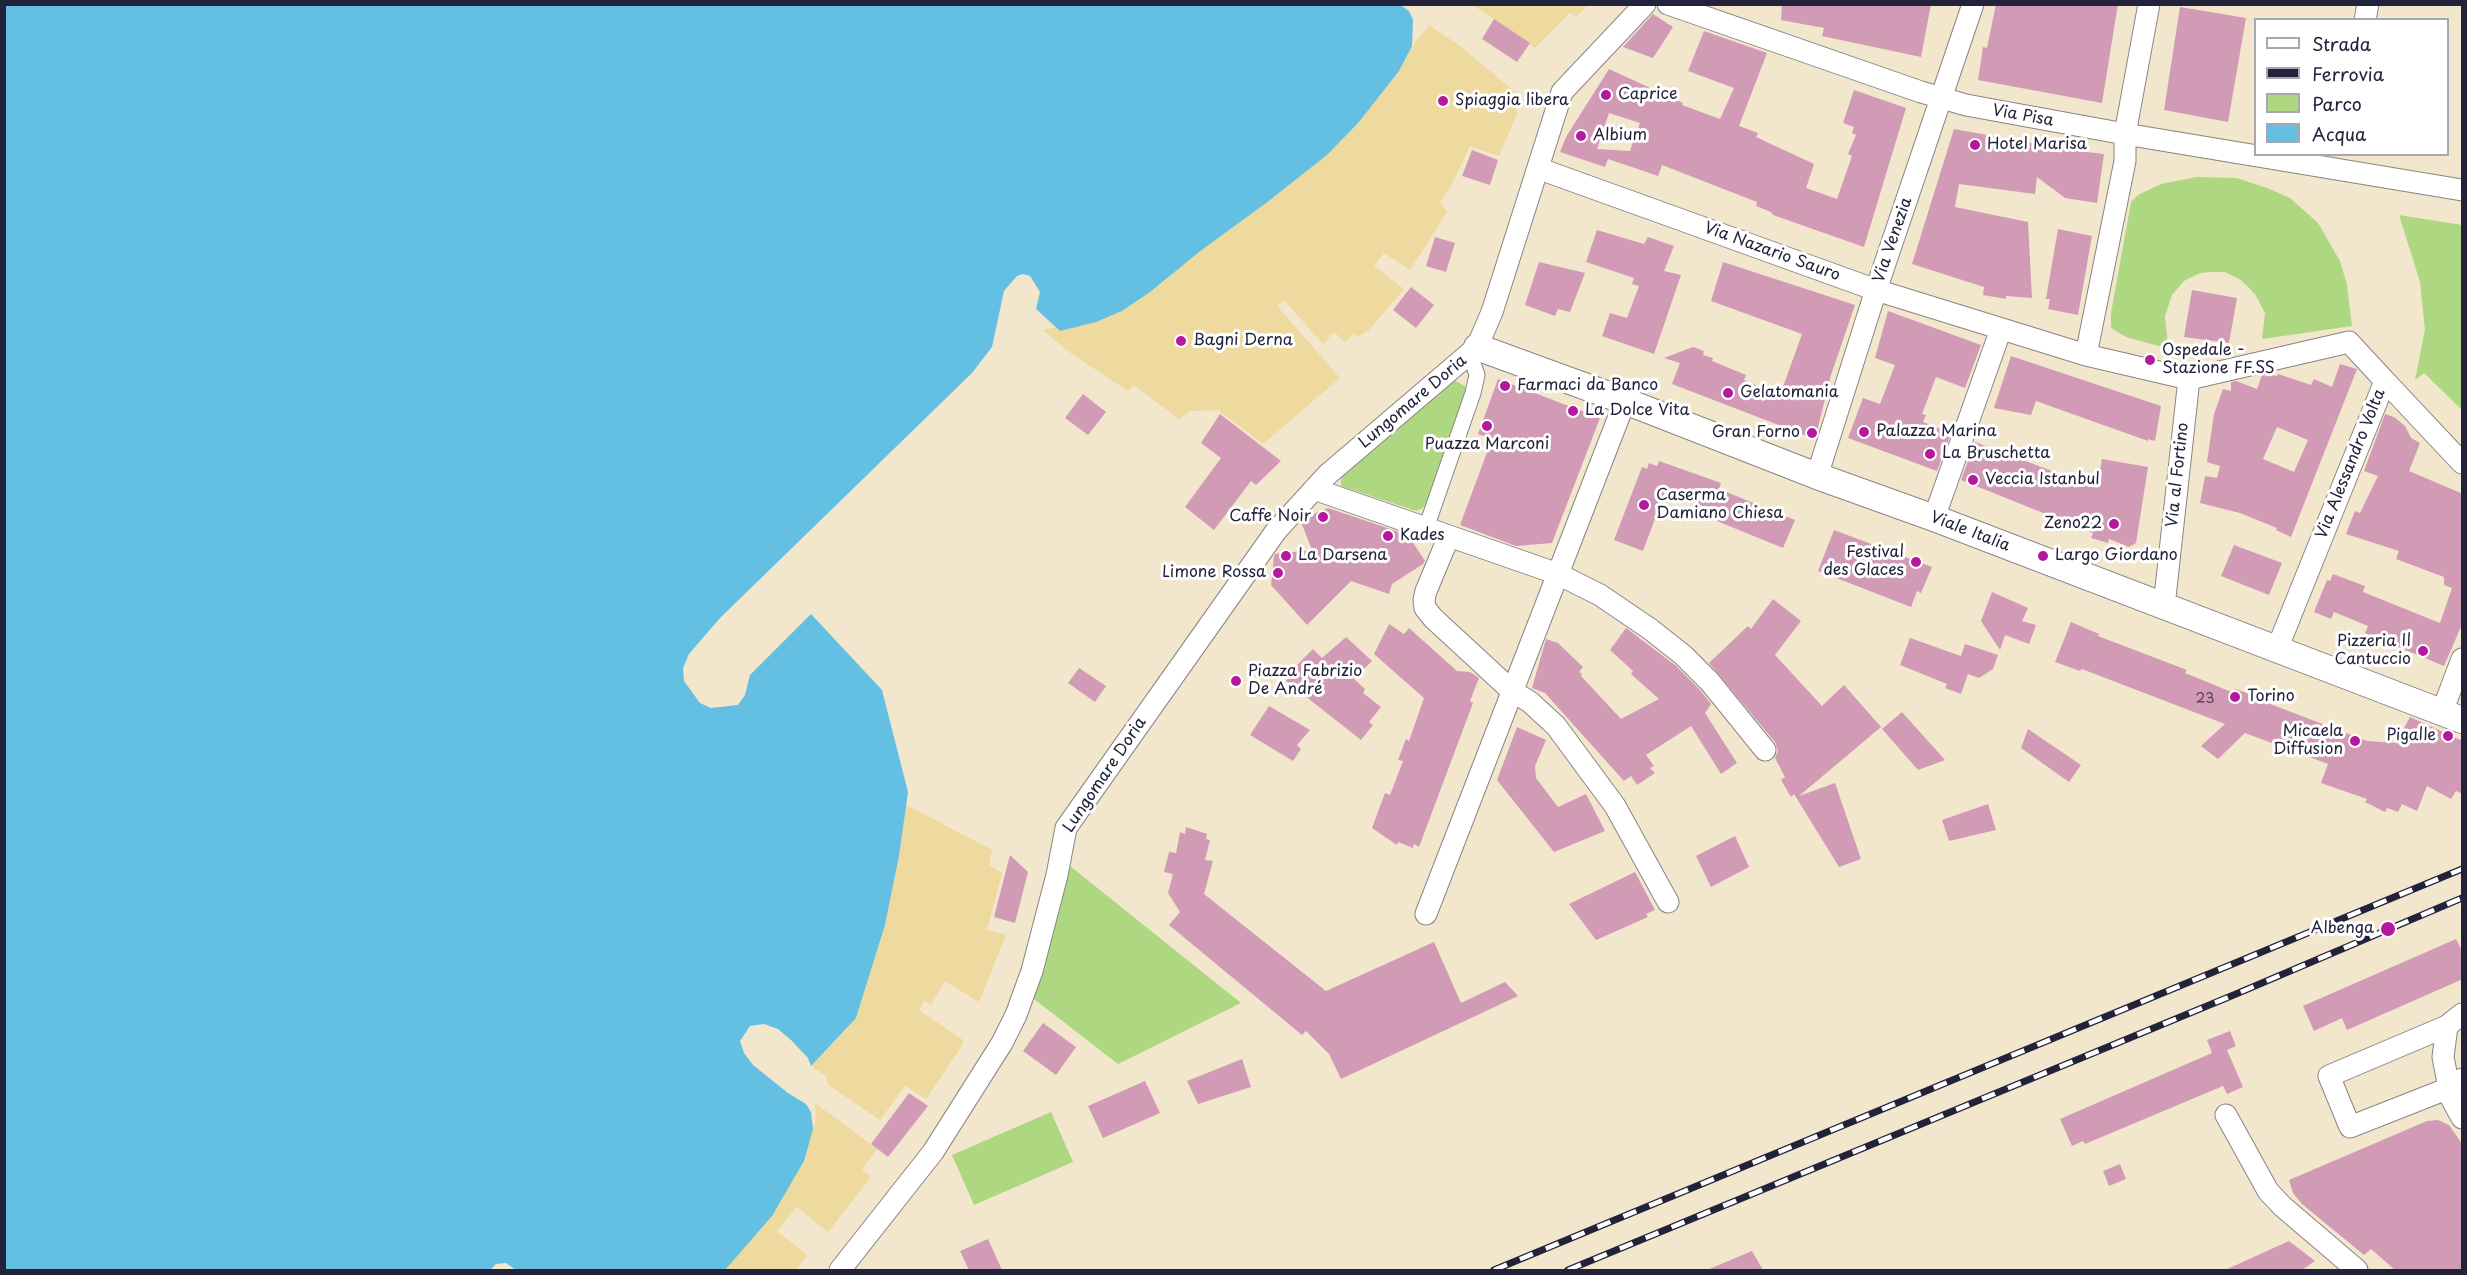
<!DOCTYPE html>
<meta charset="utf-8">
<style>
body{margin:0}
#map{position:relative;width:2467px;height:1275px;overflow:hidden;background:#f2e6cd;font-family:"Playpen Sans",sans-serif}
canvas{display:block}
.frame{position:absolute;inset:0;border:6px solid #22223b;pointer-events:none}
.legend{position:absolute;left:2254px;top:18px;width:195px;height:138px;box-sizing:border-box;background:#fff;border:2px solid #a7a7b1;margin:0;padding:8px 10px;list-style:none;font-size:18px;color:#22223b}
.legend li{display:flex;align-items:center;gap:12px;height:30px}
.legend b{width:30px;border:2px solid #a7a7b1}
</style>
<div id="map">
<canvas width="2467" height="1275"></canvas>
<div class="frame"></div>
<ul class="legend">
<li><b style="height:8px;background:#fff"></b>Strada</li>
<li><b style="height:8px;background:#22223b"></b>Ferrovia</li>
<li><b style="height:16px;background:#aed782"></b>Parco</li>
<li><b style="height:16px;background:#64c0e2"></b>Acqua</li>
</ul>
</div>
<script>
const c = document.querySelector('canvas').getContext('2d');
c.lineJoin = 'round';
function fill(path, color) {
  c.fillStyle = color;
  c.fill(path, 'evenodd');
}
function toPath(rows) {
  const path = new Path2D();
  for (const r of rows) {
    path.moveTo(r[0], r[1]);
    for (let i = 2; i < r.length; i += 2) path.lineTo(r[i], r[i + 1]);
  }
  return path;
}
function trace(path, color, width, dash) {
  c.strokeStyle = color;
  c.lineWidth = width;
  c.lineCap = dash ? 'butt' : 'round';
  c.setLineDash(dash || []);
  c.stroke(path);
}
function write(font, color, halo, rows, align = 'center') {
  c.font = font + ' "Playpen Sans",sans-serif';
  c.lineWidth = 6;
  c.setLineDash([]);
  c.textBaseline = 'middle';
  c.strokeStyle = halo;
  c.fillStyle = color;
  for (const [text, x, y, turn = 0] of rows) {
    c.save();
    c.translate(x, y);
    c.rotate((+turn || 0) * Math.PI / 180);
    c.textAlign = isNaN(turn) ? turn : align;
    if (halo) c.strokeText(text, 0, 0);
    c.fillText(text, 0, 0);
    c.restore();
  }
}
fill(toPath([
 [2196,177,2237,178,2267,188,2290,198,2318,223,2340,261,2347,285,2352,326,2262,339,2265,313,2255,294,2241,280,2225,272,2212,272,2200,273,2184,281,2172,295,2165,316,2168,346,2159,346,2126,337,2111,328,2111,313,2131,202,2138,195,2161,184],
 [2399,215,2462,225,2462,410,2424,373,2415,380,2425,330,2420,282],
 [1454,380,1465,386,1466,392,1428,500,1423,508,1416,511,1341,486,1341,479,1345,473],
 [1070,866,1241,1003,1118,1064,1034,999],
 [1051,1112,1073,1162,974,1205,952,1155]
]), '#aed782');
fill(toPath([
 [1473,5,1588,5,1576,17,1570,13,1535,48],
 [1429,25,1460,46,1515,92,1517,114,1499,156,1470,146,1451,186,1440,202,1447,212,1410,270,1384,253,1374,266,1404,289,1369,330,1358,337,1354,334,1345,342,1334,332,1323,344,1284,300,1277,306,1340,378,1263,444,1218,410,1191,411,1179,419,1134,385,1128,391,1069,352,1043,330,1065,325,1364,111],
 [905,804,992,850,989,865,1002,873,987,930,1006,935,979,1002,945,981,931,1005,924,1001,919,1010,963,1040,963,1044,926,1099,905,1086,880,1120,828,1085,826,1076,811,1066,856,1018,885,925,899,856],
 [815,1103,877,1149,862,1170,871,1177,828,1232,797,1207,777,1231,807,1255,796,1270,717,1270,800,1155,816,1122]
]), '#eeda9e');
fill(toPath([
 [1399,4,1409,11,1413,20,1412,46,1399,71,1358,123,1327,155,1266,203,1199,252,1150,292,1122,311,1096,322,1060,331,1036,309,1040,292,1030,276,1023,274,1017,276,1004,291,992,347,972,373,720,618,689,654,683,668,684,681,700,703,711,708,738,705,745,695,750,675,811,614,882,690,908,792,899,856,885,925,856,1018,811,1066,808,1058,791,1040,778,1029,764,1024,750,1026,740,1041,744,1053,753,1065,788,1093,806,1104,811,1112,813,1129,804,1161,772,1216,725,1270,516,1270,506,1263,496,1264,490,1270,5,1270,5,5]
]), '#64c0e2');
fill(toPath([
 [1782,4,1931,4,1921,57,1822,36,1824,28,1781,20],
 [1996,4,2118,4,2102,103,1978,80,1983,47,1987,48],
 [2180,7,2246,18,2228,122,2164,110],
 [1653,14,1673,27,1653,58,1623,47],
 [1494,19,1530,43,1517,62,1482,39],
 [1704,31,1767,53,1739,126,1758,133,1756,137,1814,164,1806,188,1837,199,1852,156,1848,154,1856,135,1852,133,1854,127,1843,123,1854,90,1906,108,1864,247,1773,215,1771,212,1756,206,1757,202,1662,165,1658,176,1608,159,1605,167,1560,152,1566,137,1609,69,1683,103,1682,105,1720,119,1734,88,1688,71],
 [1609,113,1640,123,1630,151,1597,149],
 [1954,129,2070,150,2104,154,2097,203,2065,198,2037,177,2035,194,1959,184,1955,207,2028,222,2032,298,2006,296,2006,299,1983,295,1984,287,1912,264],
 [1472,150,1498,160,1490,185,1462,176],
 [2058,229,2092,236,2078,315,2048,309,2050,299,2046,299],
 [1597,230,1644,244,1648,237,1674,246,1664,271,1681,275,1654,354,1602,336,1610,313,1627,318,1639,286,1632,284,1634,278,1586,262],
 [1435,237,1455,243,1446,272,1426,266],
 [1539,262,1585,273,1570,312,1558,309,1555,316,1525,305],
 [1723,262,1855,305,1831,375,1815,439,1672,384,1680,363,1664,358,1693,347,1704,351,1703,355,1713,358,1712,361,1746,375,1744,380,1779,395,1784,384,1802,334,1711,301],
 [1411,287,1434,305,1416,328,1393,310],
 [2192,290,2237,298,2229,343,2184,337],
 [1888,311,1981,345,1965,388,1936,377,1922,414,1926,415,1923,422,1951,433,1937,471,1848,438,1863,398,1880,404,1895,365,1875,358],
 [2011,356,2161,406,2155,441,2148,439,2148,441,2036,401,2031,415,1994,408],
 [2340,364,2357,369,2291,537,2276,530,2277,528,2240,513,2200,503,2205,476,2217,478,2220,466,2207,462,2214,414,2223,389,2231,391,2231,382,2236,381,2257,389,2262,375,2268,374,2277,376,2278,374,2311,385,2314,379,2332,387],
 [2277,427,2308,440,2294,472,2263,459],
 [1498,379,1600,418,1552,543,1516,546,1460,525,1492,439,1478,434],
 [1083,394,1106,412,1088,435,1065,418],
 [1220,414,1281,461,1256,485,1251,481,1214,530,1185,507,1221,458,1201,443],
 [2385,414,2394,417,2405,426,2411,438,2420,443,2409,471,2463,494,2463,622,2444,666,2365,633,2368,626,2334,612,2331,619,2314,612,2327,580,2330,581,2333,574,2365,586,2363,592,2440,623,2452,588,2444,585,2444,577,2396,559,2399,551,2346,534,2355,511,2360,513,2378,476,2364,471],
 [1975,442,2097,488,2102,459,2148,467,2136,543,2129,547,2109,539,2108,543,2091,538,2093,533,1961,480],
 [1659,461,1721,483,1719,489,1795,520,1783,548,1712,519,1715,512,1666,489,1643,551,1614,540,1642,467,1647,469,1649,463,1657,466],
 [1328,508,1408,535,1425,561,1423,564,1392,584,1389,594,1351,581,1307,625,1271,585,1274,557,1275,554,1312,550,1301,522,1306,517],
 [1834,530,1932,567,1921,593,1917,591,1911,607,1818,571],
 [2234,545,2282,563,2269,595,2221,576],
 [1992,592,2028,608,2022,621,2036,625,2029,644,2005,635,2000,650,1981,621],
 [1773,599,1801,621,1775,655,1822,706,1844,685,1881,727,1799,796,1835,783,1861,859,1839,867,1794,794,1791,797,1781,780,1785,777,1775,758,1778,751,1775,742,1709,663,1748,626,1751,629],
 [2071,622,2099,634,2098,636,2187,670,2185,673,2234,693,2235,689,2253,695,2252,697,2367,741,2396,743,2410,717,2463,741,2463,794,2456,791,2451,799,2427,786,2417,811,2402,804,2398,812,2387,808,2385,812,2365,802,2367,799,2321,783,2328,764,2245,733,2218,759,2201,746,2225,724,2082,669,2080,671,2055,662],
 [1389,624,1404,634,1409,628,1457,671,1470,672,1479,678,1470,701,1473,703,1419,847,1414,844,1413,848,1398,842,1397,845,1372,828,1385,793,1390,795,1403,761,1398,760,1406,739,1409,741,1424,698,1374,654],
 [1626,628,1675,665,1701,691,1711,704,1705,713,1737,763,1721,774,1691,726,1646,755,1654,766,1650,768,1655,773,1637,785,1631,776,1624,781,1545,693,1532,688,1546,639,1558,643,1583,667,1579,672,1582,674,1581,676,1621,719,1659,699,1631,674,1633,671,1610,650],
 [1346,637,1372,661,1354,679,1365,689,1363,693,1381,707,1369,722,1373,725,1361,740,1286,681,1292,670,1313,649,1322,658],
 [1910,638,1961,656,1965,644,1998,655,1993,669,1979,678,1968,674,1961,694,1945,688,1947,684,1900,665],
 [1079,668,1106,686,1095,702,1068,683],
 [1269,706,1310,730,1297,745,1301,749,1293,761,1250,735],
 [1902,712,1945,760,1918,770,1882,729],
 [1517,727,1546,740,1535,766,1536,778,1558,807,1586,794,1605,831,1554,852,1497,780],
 [2028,729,2081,765,2069,782,2021,748],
 [1988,804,1996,830,1949,841,1942,820],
 [1186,827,1207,834,1206,839,1210,840,1205,860,1213,861,1204,894,1326,991,1434,942,1461,1003,1505,982,1518,996,1341,1079,1329,1054,1306,1031,1302,1035,1169,925,1180,912,1168,893,1173,874,1164,872,1169,852,1176,853,1180,832,1185,834],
 [1735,836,1749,867,1711,887,1696,856],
 [1010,855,1028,872,1015,923,994,917],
 [1635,872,1655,910,1646,914,1648,917,1596,940,1569,904],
 [2456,939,2463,953,2463,979,2347,1030,2342,1018,2314,1031,2303,1006],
 [1043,1023,1076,1047,1056,1075,1023,1051],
 [2230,1031,2236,1046,2227,1050,2243,1087,2227,1094,2223,1086,2085,1144,2083,1141,2072,1146,2060,1119,2212,1053,2207,1040],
 [1242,1059,1251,1087,1198,1104,1187,1081],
 [1145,1081,1160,1113,1103,1138,1088,1106],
 [909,1093,928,1106,888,1157,871,1144],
 [2438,1120,2449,1125,2463,1145,2463,1270,2395,1270,2371,1249,2364,1255,2302,1204,2293,1193,2289,1180,2427,1121],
 [2120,1164,2126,1179,2109,1186,2103,1171],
 [988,1239,1002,1270,969,1270,960,1251],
 [2289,1241,2315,1261,2302,1270,2225,1270],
 [1752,1251,1763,1270,1707,1270]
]), '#d19bb6');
const pedestrian = toPath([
 [1426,528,1473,393,1477,375,1470,354]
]);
const minor = toPath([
 [1668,4,1921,92,1966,105,2125,134,2462,190],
 [2365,20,2368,4],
 [1540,169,1876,290,2086,355,2189,379,2349,342,2385,381,2277,649],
 [2086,355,2125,161,2125,134,2149,4],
 [2385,381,2462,463],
 [1817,476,1876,290,1973,4],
 [1314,489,1558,574,1600,595,1650,629,1683,655,1710,682,1765,750],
 [1934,518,2001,329],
 [1449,536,1426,591,1424,600,1425,608,1433,618,1512,691,1530,702,1556,726,1615,806,1668,902],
 [2164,606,2189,379],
 [2442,712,2462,659],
 [1426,914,1625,401],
 [2462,1014,2447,1026,2329,1076,2350,1127,2449,1088,2462,1079],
 [2447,1026,2443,1057,2451,1098,2462,1118],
 [2226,1115,2268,1191,2282,1206,2357,1270],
 [840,1270,933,1152,1002,1043,1016,1015,1032,971,1057,875,1066,828,1276,531,1327,475,1477,347,1492,312,1562,92,1645,4]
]);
const tertiary = toPath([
 [1477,347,1625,401,1817,476,1934,518,2462,720]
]);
trace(pedestrian, '#8a8484', 17);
trace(minor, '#8a8484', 23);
trace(tertiary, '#8a8484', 28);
trace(pedestrian, '#fff', 15);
trace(minor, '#fff', 21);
trace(tertiary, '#fff', 26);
const rail = toPath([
 [1494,1270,2462,869],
 [1568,1270,2236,994,2462,898]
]);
trace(rail, '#22223b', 7);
trace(rail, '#fff', 4.5, [14]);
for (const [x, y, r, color] of [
 [1606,95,6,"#b5179e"],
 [1443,101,6,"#b5179e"],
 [1581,136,6,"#b5179e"],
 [1975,145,6,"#b5179e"],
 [1181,341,6,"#b5179e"],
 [2150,360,6,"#b5179e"],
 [1505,386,6,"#b5179e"],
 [1728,393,6,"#b5179e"],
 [1573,411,6,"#b5179e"],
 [1487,426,6,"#b5179e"],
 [1864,432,6,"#b5179e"],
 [1812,433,6,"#b5179e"],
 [1930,454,6,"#b5179e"],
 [1973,480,6,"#b5179e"],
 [1644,505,6,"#b5179e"],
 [1323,517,6,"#b5179e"],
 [2114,524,6,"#b5179e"],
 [1388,536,6,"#b5179e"],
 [1286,556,6,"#b5179e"],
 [2043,556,6,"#b5179e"],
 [1916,562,6,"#b5179e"],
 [1278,573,6,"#b5179e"],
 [2423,651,6,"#b5179e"],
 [1236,681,6,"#b5179e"],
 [2235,697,6,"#b5179e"],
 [2448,736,6,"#b5179e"],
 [2355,741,6,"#b5179e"],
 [2388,929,8,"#b5179e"]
]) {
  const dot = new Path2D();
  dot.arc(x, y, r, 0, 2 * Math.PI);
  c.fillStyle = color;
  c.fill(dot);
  trace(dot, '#fff', 2);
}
write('14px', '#4e405a', null, [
 ["23",2205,699]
]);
write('16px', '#22223b', '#fff', [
 ["Caprice",1618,95],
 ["Spiaggia libera",1455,101],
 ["Albium",1593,136],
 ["Hotel Marisa",1987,145],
 ["Bagni Derna",1193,341],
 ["Ospedale -",2162,351],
 ["Stazione FF.SS",2162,369],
 ["Farmaci da Banco",1517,386],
 ["Gelatomania",1740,393],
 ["La Dolce Vita",1585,411],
 ["Palazza Marina",1876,432],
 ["Gran Forno",1800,433,"right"],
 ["Puazza Marconi",1487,445,"center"],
 ["La Bruschetta",1942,454],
 ["Veccia Istanbul",1985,480],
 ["Caserma",1656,496],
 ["Damiano Chiesa",1656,514],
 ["Caffe Noir",1311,517,"right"],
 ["Zeno22",2102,524,"right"],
 ["Kades",1400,536],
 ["Festival",1904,553,"right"],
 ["des Glaces",1904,571,"right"],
 ["La Darsena",1298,556],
 ["Largo Giordano",2055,556],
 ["Limone Rossa",1266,573,"right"],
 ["Pizzeria Il",2411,642,"right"],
 ["Cantuccio",2411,660,"right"],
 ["Piazza Fabrizio",1248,672],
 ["De André",1248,690],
 ["Torino",2247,697],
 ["Micaela",2343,732,"right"],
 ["Diffusion",2343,750,"right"],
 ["Pigalle",2436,736,"right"],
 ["Albenga",2374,929,"right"]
], 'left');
write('16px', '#22223b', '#fff', [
 ["Via Pisa",2023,116,10],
 ["Via Venezia",1893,240,-71],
 ["Via Nazario Sauro",1772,252,20],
 ["Lungomare Doria",1413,402,-40],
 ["Via Alessandro Volta",2351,464,-68],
 ["Via al Fortino",2178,475,-84],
 ["Viale Italia",1970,532,21],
 ["Lungomare Doria",1105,775,-56]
]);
</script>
